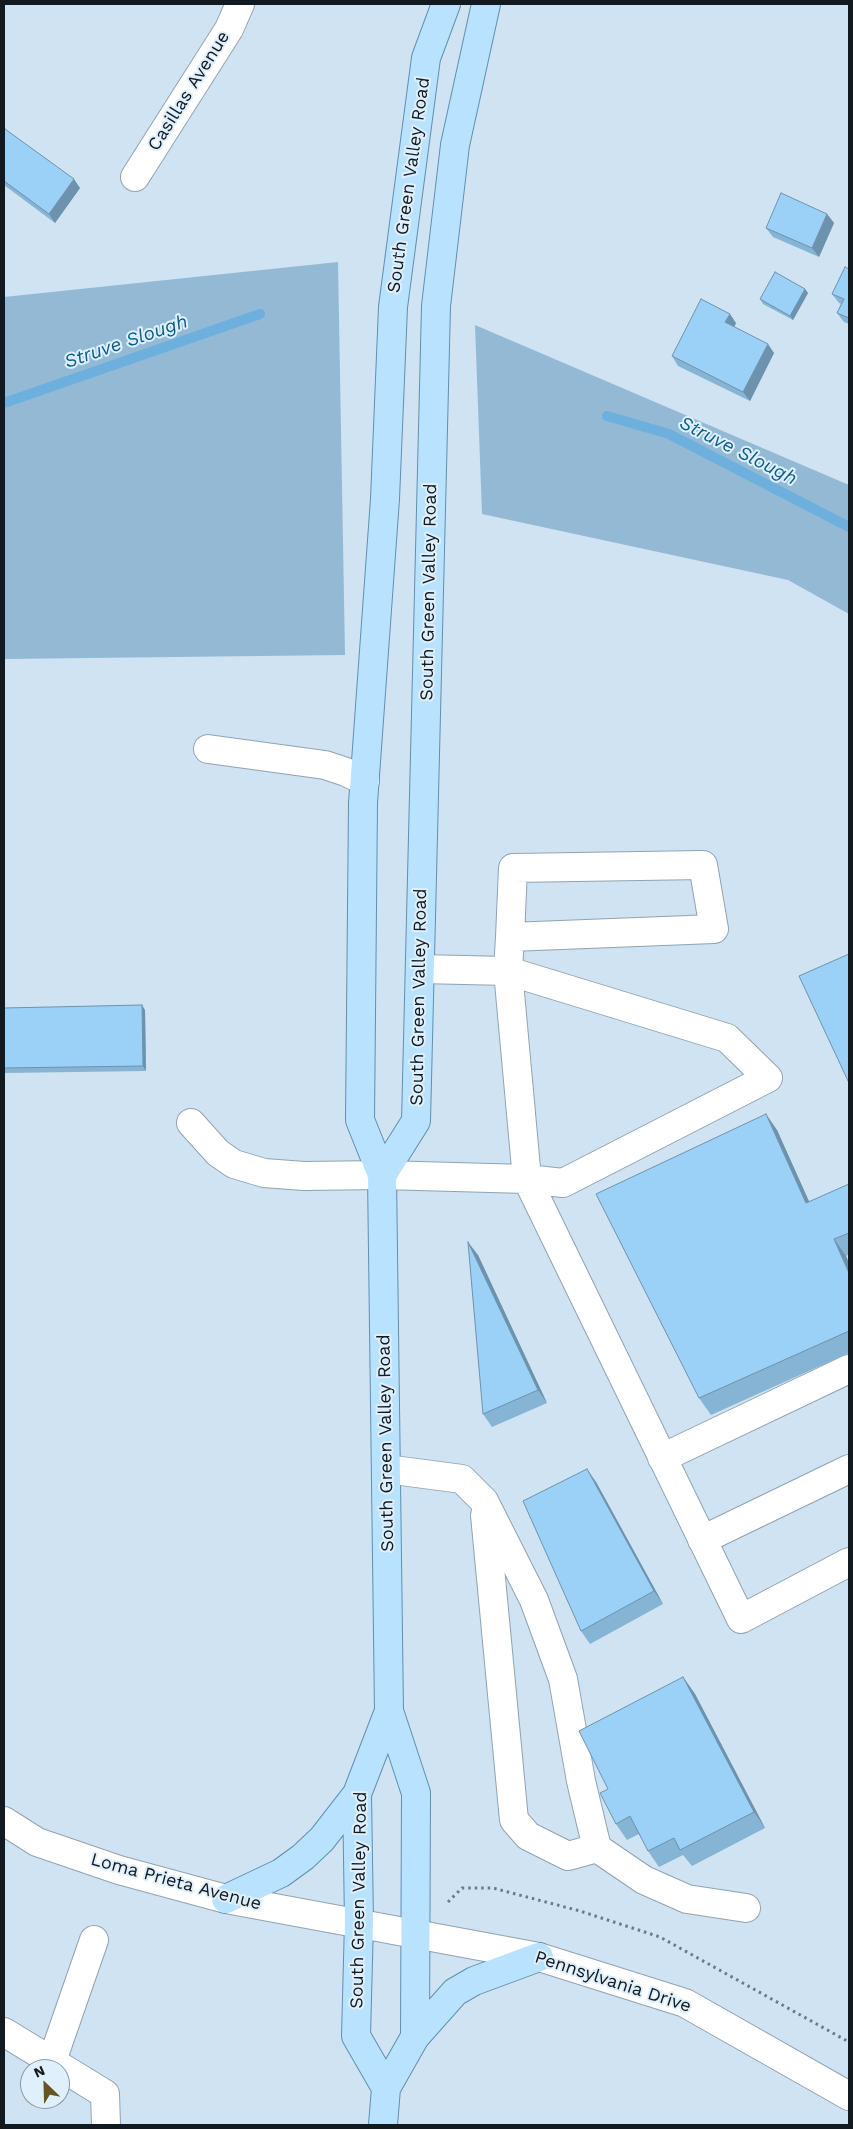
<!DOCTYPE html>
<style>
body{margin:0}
#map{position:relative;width:853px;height:2129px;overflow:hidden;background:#cfe3f2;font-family:"Work Sans",sans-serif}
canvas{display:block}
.frame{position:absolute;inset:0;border:5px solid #12191f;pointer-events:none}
.north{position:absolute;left:20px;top:2059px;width:50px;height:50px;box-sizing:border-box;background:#dff0fc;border:1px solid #8d9aa4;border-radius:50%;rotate:336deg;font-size:14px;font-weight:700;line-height:20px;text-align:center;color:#12191f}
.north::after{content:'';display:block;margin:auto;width:18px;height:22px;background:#665422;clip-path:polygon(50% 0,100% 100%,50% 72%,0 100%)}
</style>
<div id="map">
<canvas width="853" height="2129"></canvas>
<div class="frame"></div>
<div class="north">N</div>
</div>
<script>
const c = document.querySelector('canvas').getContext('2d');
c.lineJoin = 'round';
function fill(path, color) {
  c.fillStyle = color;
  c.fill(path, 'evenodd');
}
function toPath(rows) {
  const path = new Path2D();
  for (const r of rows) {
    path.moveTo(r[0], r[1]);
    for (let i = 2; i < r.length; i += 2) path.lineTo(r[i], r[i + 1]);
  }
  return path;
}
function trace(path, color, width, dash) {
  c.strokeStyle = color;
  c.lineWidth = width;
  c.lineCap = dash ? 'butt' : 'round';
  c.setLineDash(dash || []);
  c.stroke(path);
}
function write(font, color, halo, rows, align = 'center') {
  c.font = font + ' "Work Sans",sans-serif';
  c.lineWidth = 4;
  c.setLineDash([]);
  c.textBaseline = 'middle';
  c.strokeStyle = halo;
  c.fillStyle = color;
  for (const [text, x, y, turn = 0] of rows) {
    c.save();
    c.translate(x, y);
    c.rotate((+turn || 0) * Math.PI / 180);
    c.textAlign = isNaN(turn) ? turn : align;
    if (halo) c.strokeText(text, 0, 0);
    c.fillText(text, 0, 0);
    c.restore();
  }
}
fill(toPath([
 [338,262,345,655,4,659,4,297],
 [475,325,849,485,849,614,788,580,482,514]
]), '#93b9d5');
trace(toPath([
 [4,403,260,314],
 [607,416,669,434,849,527]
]), '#6db0de', 10);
const minor = toPath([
 [135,177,229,29,240,4],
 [208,749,325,765,346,772,365,781],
 [510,937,714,929,703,865,513,868,510,937,508,971,527,1179,741,1619,849,1562],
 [191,1123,218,1153,234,1164,264,1173,304,1176,382,1175,527,1179,563,1183,768,1078,727,1038,508,971,420,969],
 [662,1458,849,1369],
 [386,1469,462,1479,484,1501,534,1600,563,1679,581,1781,597,1848,644,1880,687,1899,746,1908],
 [485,1515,514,1820,528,1836,568,1856,597,1848],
 [702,1540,849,1469],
 [4,1821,37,1842,119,1870,226,1899,539,1957,685,2003,849,2096],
 [4,2032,105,2094,106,2125],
 [52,2061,94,1940]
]);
const major = toPath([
 [382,1175,416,1121,436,306,455,145,486,4],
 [226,1899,281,1873,303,1857,322,1839,357,1794],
 [415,2037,455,1992,474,1981,539,1957],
 [386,2088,356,2036,359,1922,357,1794,389,1711],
 [383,2125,386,2088,415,2037,416,1793,389,1711,382,1175,360,1120,363,803,385,499,393,307,426,58,446,4]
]);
trace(minor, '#90a3b2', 30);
trace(major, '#608fb0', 30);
trace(toPath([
 [448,1902,462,1888,493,1888,580,1911,660,1937,849,2042]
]), '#6c7a84', 3, [2.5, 4]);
trace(minor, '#fff', 28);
trace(major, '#b9e2fe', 28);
fill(toPath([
 [4,131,80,188,55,223,4,185],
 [827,214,834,223,819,257,773,237,766,228],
 [849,269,849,324,844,322,837,313,841,304,839,303,832,294],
 [805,289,808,293,793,320,763,304,760,299],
 [736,323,734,327,774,353,750,401,678,366,672,356],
 [4,1008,145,1010,146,1071,4,1073],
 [777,1130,809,1202,849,1184,849,1254,846,1256,849,1263,849,1353,711,1415,699,1398],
 [478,1255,547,1403,492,1427,483,1414],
 [596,1482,663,1604,590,1644,581,1631],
 [683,1677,695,1694,765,1828,692,1866,683,1855,659,1867,648,1851,639,1834,627,1840,616,1824,608,1789]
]), '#86b4d4');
fill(toPath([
 [74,179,80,188,55,223,49,214],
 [827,214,834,223,819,257,812,248],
 [805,289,808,293,793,320,790,316],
 [730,314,736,323,732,332,725,322],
 [768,344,774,353,750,401,743,392],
 [142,1005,145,1010,146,1071,143,1066],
 [766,1114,777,1130,817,1219,806,1203],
 [834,1239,846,1256,849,1263,849,1273],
 [468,1242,478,1255,547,1403,538,1390],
 [587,1469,596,1482,663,1604,654,1591],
 [683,1677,695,1694,765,1828,754,1812]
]), '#6d92ad');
const building = toPath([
 [5,129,74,179,49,214,4,181,4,131,5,129],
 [781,193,827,214,812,248,766,228,781,193],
 [845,267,849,269,849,318,837,313,844,299,832,294,845,267],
 [775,272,805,289,790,316,760,299,775,272],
 [701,299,730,314,725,322,768,344,743,392,672,356,701,299],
 [849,954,849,1083,799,976,849,954],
 [142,1005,143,1066,4,1068,4,1008,142,1005],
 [766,1114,806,1203,849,1184,849,1233,834,1239,849,1273,849,1331,699,1398,596,1194,766,1114],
 [468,1242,538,1390,483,1414,468,1242],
 [587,1469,654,1591,581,1631,523,1501,587,1469],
 [683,1677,754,1812,680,1850,674,1838,648,1851,630,1816,616,1824,600,1793,608,1789,579,1731,683,1677]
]);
fill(building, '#9cd1f7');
trace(building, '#6d92ad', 1);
write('18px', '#12191f', '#dff0fc', [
 ["Casillas Avenue",189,91,-58],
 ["South Green Valley Road",409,185,-82],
 ["South Green Valley Road",429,592,-89],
 ["South Green Valley Road",419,997,-89],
 ["South Green Valley Road",386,1443,-91],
 ["Loma Prieta Avenue",176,1882,15],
 ["South Green Valley Road",359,1900,-89],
 ["Pennsylvania Drive",613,1982,18]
]);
write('italic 19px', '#0a5d89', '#dff0fc', [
 ["Struve Slough",126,342,-19],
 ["Struve Slough",738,451,27]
]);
</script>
